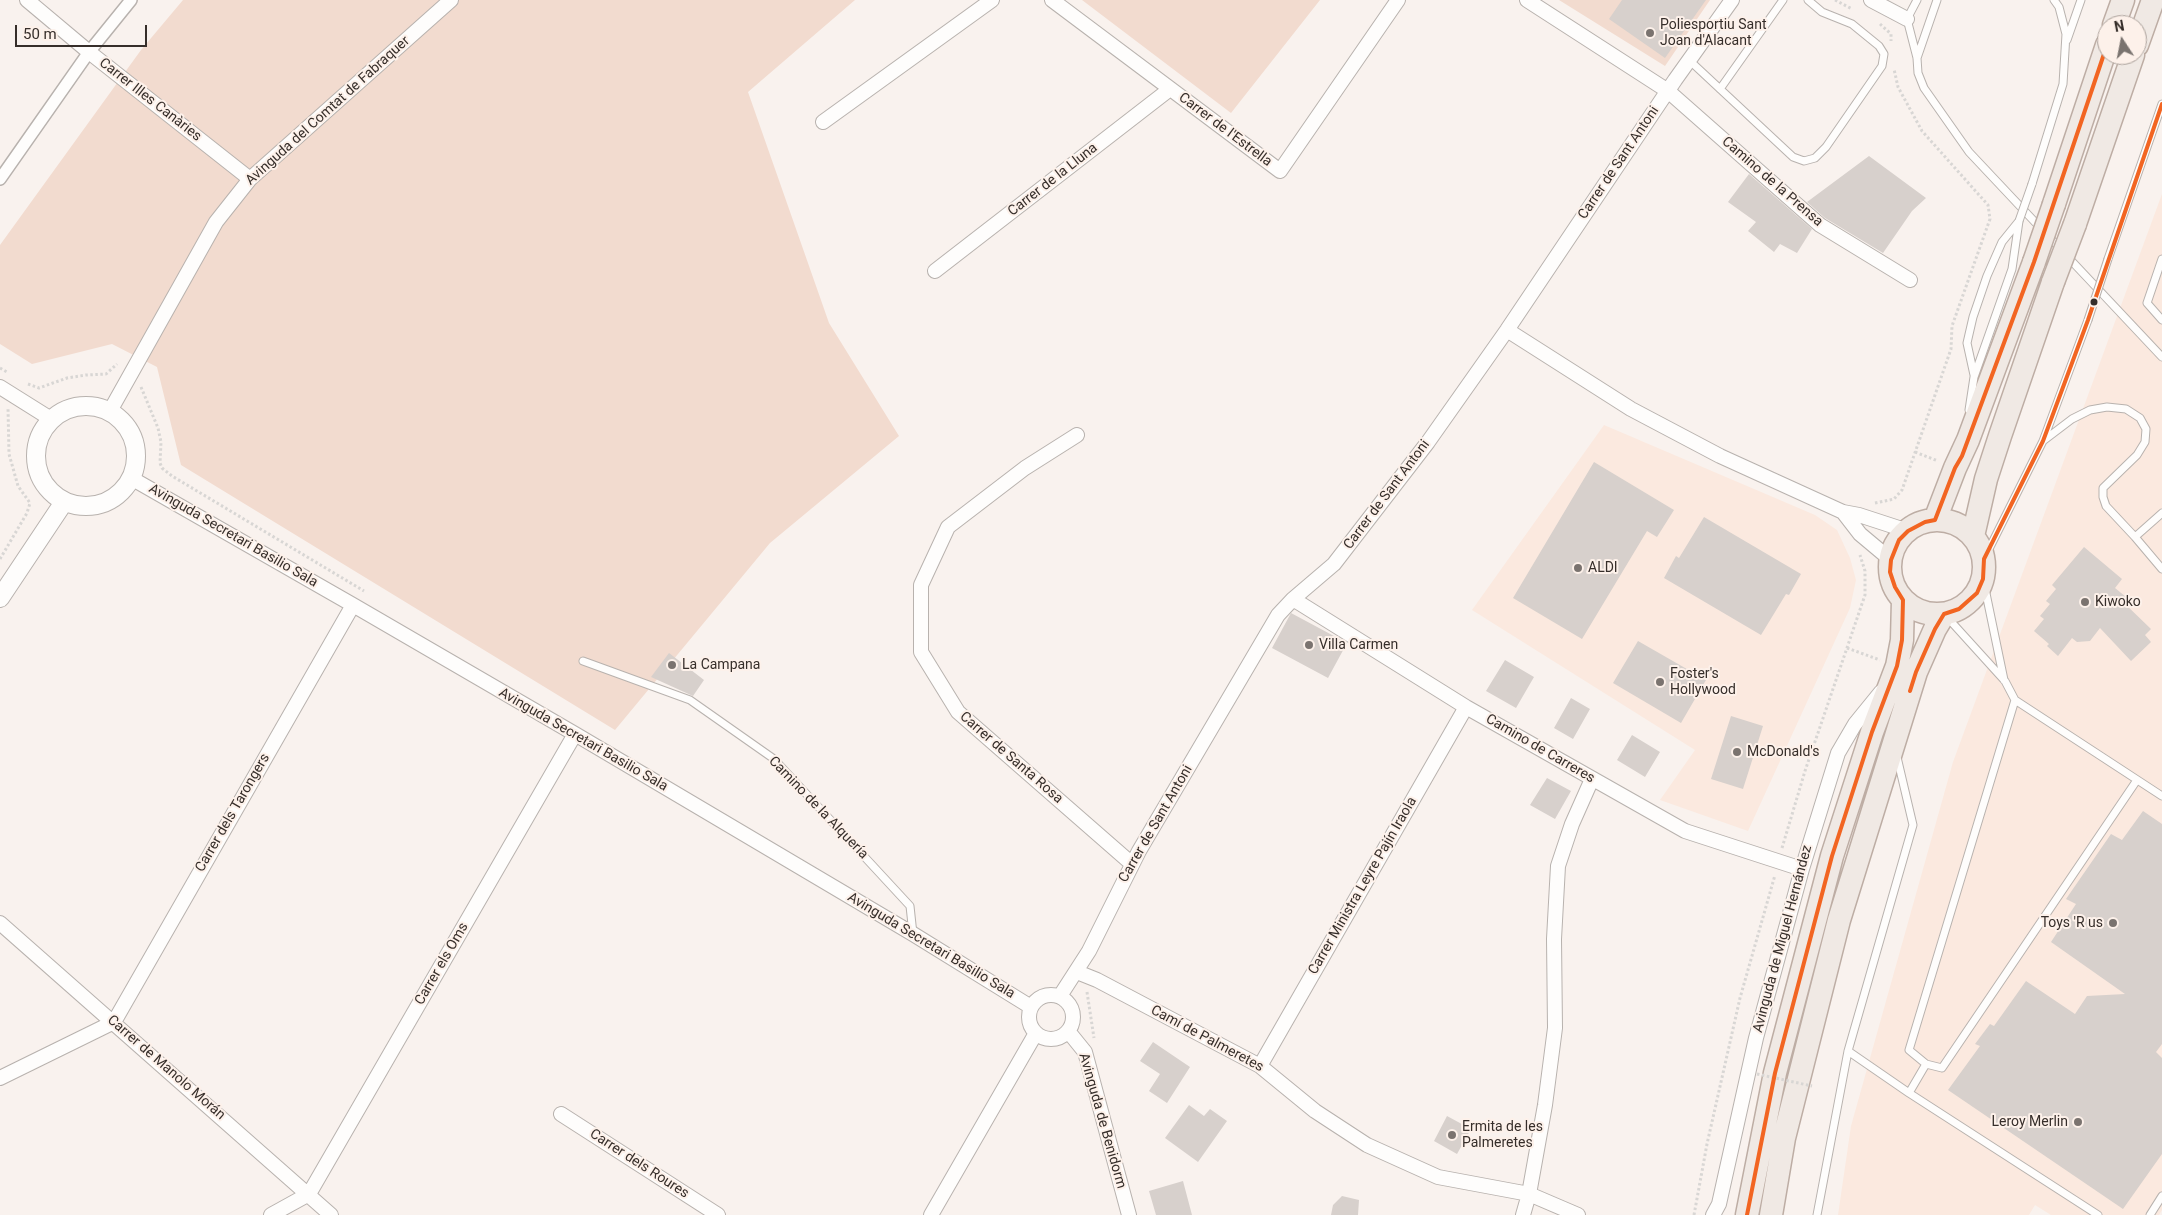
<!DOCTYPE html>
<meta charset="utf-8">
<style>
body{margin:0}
#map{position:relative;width:2162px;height:1215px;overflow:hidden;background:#f9f2ee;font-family:Roboto,sans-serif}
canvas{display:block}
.north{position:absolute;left:2097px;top:15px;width:50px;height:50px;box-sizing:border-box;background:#fdf1ea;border:1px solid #ada39d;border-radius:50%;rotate:349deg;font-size:14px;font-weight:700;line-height:20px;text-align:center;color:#362e2a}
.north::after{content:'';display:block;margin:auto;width:18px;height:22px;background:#7a736f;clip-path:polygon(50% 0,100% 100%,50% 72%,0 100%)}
.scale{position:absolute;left:15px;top:25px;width:132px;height:22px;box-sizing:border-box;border:2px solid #362e2a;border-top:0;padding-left:6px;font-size:15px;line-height:18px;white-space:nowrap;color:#362e2a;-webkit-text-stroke:4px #fdf1ea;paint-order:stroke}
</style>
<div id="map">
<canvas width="2162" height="1215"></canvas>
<div class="north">N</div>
<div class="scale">50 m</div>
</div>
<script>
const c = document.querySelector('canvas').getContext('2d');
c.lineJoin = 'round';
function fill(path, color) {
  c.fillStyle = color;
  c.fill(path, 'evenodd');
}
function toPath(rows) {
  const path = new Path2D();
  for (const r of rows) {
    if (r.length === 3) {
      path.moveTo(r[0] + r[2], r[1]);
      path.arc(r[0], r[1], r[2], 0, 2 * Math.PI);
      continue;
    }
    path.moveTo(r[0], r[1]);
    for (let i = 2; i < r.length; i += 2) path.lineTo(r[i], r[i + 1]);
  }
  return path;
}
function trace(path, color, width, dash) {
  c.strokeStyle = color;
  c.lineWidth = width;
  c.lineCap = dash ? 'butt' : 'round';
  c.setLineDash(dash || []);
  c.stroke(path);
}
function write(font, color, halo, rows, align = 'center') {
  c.font = font + ' Roboto,sans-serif';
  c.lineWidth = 4;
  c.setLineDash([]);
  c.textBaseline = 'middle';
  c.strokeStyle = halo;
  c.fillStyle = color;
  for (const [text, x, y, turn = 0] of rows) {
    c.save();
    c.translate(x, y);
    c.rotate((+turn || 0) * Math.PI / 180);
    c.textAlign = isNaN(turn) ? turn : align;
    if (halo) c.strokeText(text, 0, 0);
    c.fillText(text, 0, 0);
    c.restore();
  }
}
fill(toPath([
 [2162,194,2162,1210,2159,1215,2051,1215,2035,1205,2029,1215,1838,1215,1851,1126,1953,762],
 [1604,425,1815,515,1837,530,1850,558,1856,580,1850,608,1748,831,1660,800,1695,750,1472,610]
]), '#fbe9df');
fill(toPath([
 [183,0,855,0,748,92,829,323,899,436,770,543,615,730,181,465,157,367,112,344,32,364,0,344,0,245,141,50],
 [1082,0,1320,0,1231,113],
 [1559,0,1710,0,1665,66]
]), '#f2dbcf');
fill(toPath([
 [1622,0,1706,0,1665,58,1609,19],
 [1869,156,1926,198,1912,211,1883,253,1825,218,1807,202],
 [1749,174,1812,229,1797,253,1780,244,1774,252,1748,231,1756,222,1728,202],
 [1594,462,1674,510,1657,537,1647,531,1582,639,1513,598],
 [1704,517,1801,574,1789,595,1786,594,1761,635,1664,578,1676,556,1679,558],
 [2084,547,2122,579,2115,588,2126,597,2122,601,2151,629,2145,635,2151,642,2131,661,2100,628,2090,641,2077,642,2072,638,2058,656,2047,646,2049,644,2034,631,2044,619,2040,616,2050,604,2046,601,2056,589,2052,585],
 [1291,613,1347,643,1328,678,1272,648],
 [1638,641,1706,680,1681,723,1613,683],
 [669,653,704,680,693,696,651,677],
 [1505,660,1534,677,1516,708,1486,691],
 [1571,698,1590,709,1573,739,1554,728],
 [1731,716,1763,726,1743,789,1711,779],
 [1632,735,1660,752,1645,777,1617,760],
 [1547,778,1571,791,1555,819,1530,805],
 [2143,811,2162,824,2162,1044,2156,1052,2162,1058,2162,1154,2123,1209,1948,1090,1980,1046,1975,1044,1990,1024,1994,1026,2026,981,2075,1014,2087,996,2125,994,2051,942,2076,904,2066,899,2111,834,2122,840],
 [1153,1042,1190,1067,1167,1103,1149,1091,1160,1074,1140,1061],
 [1189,1105,1204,1116,1210,1109,1227,1121,1198,1162,1165,1138],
 [1447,1116,1471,1129,1457,1154,1434,1141],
 [1183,1181,1192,1215,1156,1215,1149,1191],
 [1342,1196,1359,1200,1358,1215,1331,1215,1333,1205]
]), '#d7d0cc');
const service = toPath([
 [1917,0,1907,19,1917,58,1918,73,1924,88,1969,152,2162,357],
 [2067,40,2081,0],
 [1917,58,1937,0],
 [1689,60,1793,157,1804,161,1815,158,1826,147,1882,66,1884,54,1879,46,1852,24,1822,12,1808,0],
 [1720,89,1783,0],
 [2032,184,2063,84,2066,34,2059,7,2054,0],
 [2108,259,2162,104],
 [2162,259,2147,303,2162,320],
 [1974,375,1967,343,1973,317,1987,276,2002,242,2019,221],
 [1969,410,1974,377,2012,269,2019,221],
 [2043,441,2072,419,2090,410,2107,407,2126,409,2140,418,2146,429,2145,442,2137,455,2103,488,2103,497,2106,506,2135,537,2162,513],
 [2135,537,2162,569],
 [1984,559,2043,441,2088,320],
 [1983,579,2004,680],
 [1946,616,2005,681,2015,700,2162,796],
 [583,661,690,700,774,759,910,906,913,934],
 [2015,700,1909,1050,1926,1064,1942,1068,2137,780],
 [1848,1051,1909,1093,2098,1215],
 [1909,1093,1926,1064],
 [1817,1215,1848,1051,1913,825,1897,757],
 [2150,1215,2162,1196]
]);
const pedestrian = toPath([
 [0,179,89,52,131,0]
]);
const minor = toPath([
 [27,0,89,52,250,179],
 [1052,0,1280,171,1398,0],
 [1527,0,1668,91,1820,225,1910,280],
 [1871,0,1907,19],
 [823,122,992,0],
 [935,271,1170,89],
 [1507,330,1631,409,1720,456,1843,512,1859,515,1908,531],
 [0,387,51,419],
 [110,411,216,222,250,179,451,0],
 [1077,435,1025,468,948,527,921,585,921,652,958,712,1132,864],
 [131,478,353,605,575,734,913,934,1031,1007],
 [1843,512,1860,534,1891,560],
 [1293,599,1466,707,1685,831,1802,869],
 [0,923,331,1215],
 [1077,972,1097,980,1260,1066,1315,1111,1367,1145,1438,1177,1529,1194,1578,1215],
 [1051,1017,22],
 [1060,996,1089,951,1139,851,1278,615,1293,599,1334,564,1428,442,1507,330,1675,80,1732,0],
 [1068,1031,1085,1052,1129,1215],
 [1260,1066,1466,707],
 [0,1078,114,1022,353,605],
 [561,1114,718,1215],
 [271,1215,309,1194,575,734],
 [931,1215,1036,1033],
 [1523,1215,1529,1194,1545,1105,1555,1028,1554,939,1558,866,1572,824,1592,779],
 [1713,1215,1719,1204,1756,1038,1802,869,1838,753,1855,724,1881,692]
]);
const tertiary = toPath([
 [86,456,50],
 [0,598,64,502]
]);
const primary = toPath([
 [2114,25,2123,0],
 [2137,45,2153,0],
 [2054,204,2107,45],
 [2075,224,2133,55],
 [1935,520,1955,468,1968,440,2034,262],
 [1937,567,47],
 [1973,536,1986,479,2000,436,2053,282],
 [1747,1215,1775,1073,1832,856,1872,732,1897,666,1902,640,1903,600],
 [1771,1215,1784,1138,1839,920,1916,672,1935,629,1944,614]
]);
trace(service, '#b8b2ae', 9);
trace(pedestrian, '#b8b2ae', 14);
trace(minor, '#b8b2ae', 16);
trace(tertiary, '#b8b2ae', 20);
trace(primary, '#bdada4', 25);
trace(toPath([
 [1835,0,1852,9],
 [1880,24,1891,34,1891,41],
 [0,368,7,372],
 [28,384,39,388,67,378,86,375,106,374,117,364],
 [141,387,158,428,161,442,160,463,162,468,172,476,364,591],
 [1915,452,1938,461],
 [1875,503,1894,499,1902,490,1951,349,1952,326,1990,219,1988,205,1922,131,1898,87,1894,69],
 [0,559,27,513,30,503,18,486,9,454,8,408],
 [1847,648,1880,660],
 [1782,848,1805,771,1865,595,1865,571,1860,555],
 [1087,992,1094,1038],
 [1694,1215,1707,1144,1740,998,1775,875]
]), '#d8d6d4', 3, [2.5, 2.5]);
trace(service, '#fefdfc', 7);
trace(pedestrian, '#fefdfc', 11);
trace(minor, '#fefdfc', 14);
trace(tertiary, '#fefdfc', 18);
trace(primary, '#f0e9e4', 22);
const serviceBridge = toPath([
 [2019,221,2032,184],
 [2088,320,2108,259]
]);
const primaryBridge = toPath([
 [2034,262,2054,204],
 [2053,282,2075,224]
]);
trace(serviceBridge, '#b8b2ae', 9, []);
trace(primaryBridge, '#bdada4', 25, []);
trace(toPath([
 [1757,1074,1812,1086]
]), '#d8d6d4', 3, [2.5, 2.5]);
trace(serviceBridge, '#fefdfc', 7);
trace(primaryBridge, '#f0e9e4', 22);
trace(toPath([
 [1910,691,1916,672,1935,629,1944,614,1959,609,1977,593,1983,579,1984,559,2043,441,2088,320,2162,104],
 [1747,1215,1775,1073,1832,856,1872,732,1897,666,1902,640,1903,600,1895,587,1890,572,1891,560,1899,540,1908,531,1925,522,1935,520,1955,468,1962,456,2034,262,2107,45]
]), '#f26522', 4);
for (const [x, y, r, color] of [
 [1650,33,5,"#7a736f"],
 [2094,302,4.5,"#362e2a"],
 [1578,568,5,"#7a736f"],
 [2085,602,5,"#7a736f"],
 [1309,645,5,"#7a736f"],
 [672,665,5,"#7a736f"],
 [1660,682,5,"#7a736f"],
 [1737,752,5,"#7a736f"],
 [2113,923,5,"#7a736f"],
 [2078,1122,5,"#7a736f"],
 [1452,1135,5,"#7a736f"]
]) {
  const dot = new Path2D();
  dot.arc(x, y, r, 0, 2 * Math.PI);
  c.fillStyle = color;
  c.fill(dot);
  trace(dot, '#fdf1ea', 2);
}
write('14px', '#362e2a', '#fdf1ea', [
 ["Poliesportiu Sant",1660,25],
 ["Joan d'Alacant",1660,41],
 ["ALDI",1588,568],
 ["Kiwoko",2095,602],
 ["Villa Carmen",1319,645],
 ["La Campana",682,665],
 ["Foster's",1670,674],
 ["Hollywood",1670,690],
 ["McDonald's",1747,752],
 ["Toys 'R us",2103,923,"right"],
 ["Leroy Merlin",2068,1122,"right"],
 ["Ermita de les",1462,1127],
 ["Palmeretes",1462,1143]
], 'left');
write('14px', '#362e2a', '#fdf1ea', [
 ["Carrer Illes Canàries",150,100,38],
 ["Avinguda del Comtat de Fabraquer",328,111,-42],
 ["Carrer de l'Estrella",1225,130,37],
 ["Carrer de Sant Antoni",1619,163,-56],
 ["Carrer de la Lluna",1053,180,-38],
 ["Camino de la Prensa",1772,182,41],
 ["Carrer de Sant Antoni",1387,495,-53],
 ["Avinguda Secretari Basilio Sala",233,536,30],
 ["Avinguda Secretari Basilio Sala",583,740,30],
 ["Camino de Carreres",1540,749,30],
 ["Carrer de Santa Rosa",1011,758,41],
 ["Camino de la Alquería",818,808,46],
 ["Carrer dels Tarongers",233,813,-60],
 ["Carrer de Sant Antoni",1156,824,-60],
 ["Carrer Ministra Leyre Pajín Iraola",1363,886,-60],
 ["Avinguda de Miguel Hernández",1783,939,-75],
 ["Avinguda Secretari Basilio Sala",931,946,31],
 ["Carrer els Oms",442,964,-60],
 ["Camí de Palmeretes",1207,1039,28],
 ["Carrer de Manolo Morán",166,1068,41],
 ["Avinguda de Benidorm",1102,1121,74],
 ["Carrer dels Roures",639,1164,33]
]);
</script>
